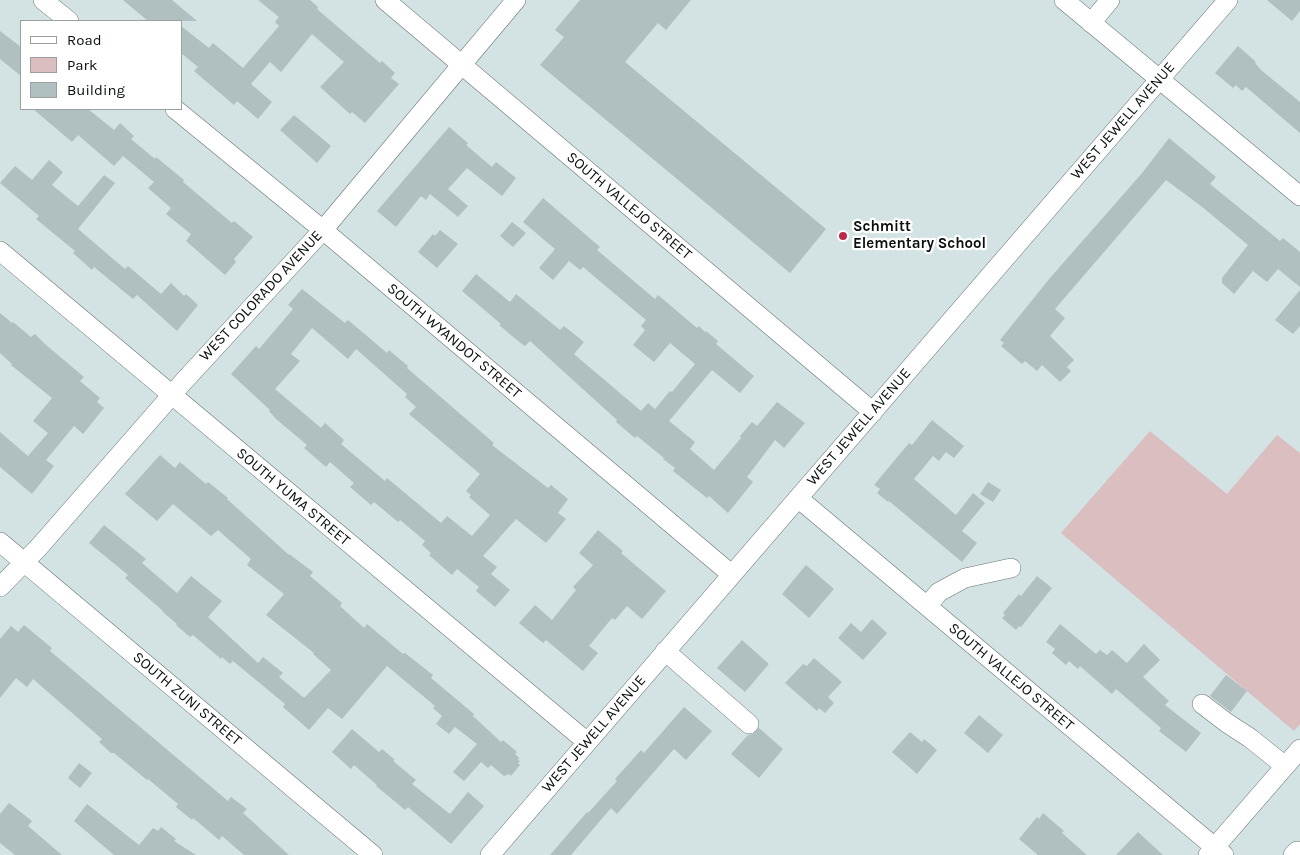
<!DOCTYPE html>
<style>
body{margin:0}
#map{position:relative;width:1300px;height:855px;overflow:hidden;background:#d3e2e3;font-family:Karla,sans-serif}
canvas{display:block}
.legend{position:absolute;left:20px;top:20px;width:162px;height:90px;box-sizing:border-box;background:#fff;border:1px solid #9d9f9f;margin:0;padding:6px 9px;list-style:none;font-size:15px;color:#090e0e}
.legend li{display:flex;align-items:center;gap:10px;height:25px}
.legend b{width:25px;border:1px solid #9d9f9f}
</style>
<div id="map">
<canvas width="1300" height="855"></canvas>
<ul class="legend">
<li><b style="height:6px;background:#fff"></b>Road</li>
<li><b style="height:14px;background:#dabec0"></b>Park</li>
<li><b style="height:14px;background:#b0bfc0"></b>Building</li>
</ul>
</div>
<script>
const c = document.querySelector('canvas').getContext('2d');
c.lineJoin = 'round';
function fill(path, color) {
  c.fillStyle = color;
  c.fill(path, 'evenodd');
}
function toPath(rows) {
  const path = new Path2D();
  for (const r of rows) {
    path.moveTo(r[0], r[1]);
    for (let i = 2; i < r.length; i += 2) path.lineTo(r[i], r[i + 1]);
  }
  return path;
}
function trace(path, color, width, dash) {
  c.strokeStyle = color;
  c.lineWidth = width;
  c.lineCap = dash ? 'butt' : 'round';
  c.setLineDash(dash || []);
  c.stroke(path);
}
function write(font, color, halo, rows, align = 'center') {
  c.font = font + ' Karla,sans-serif';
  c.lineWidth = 4.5;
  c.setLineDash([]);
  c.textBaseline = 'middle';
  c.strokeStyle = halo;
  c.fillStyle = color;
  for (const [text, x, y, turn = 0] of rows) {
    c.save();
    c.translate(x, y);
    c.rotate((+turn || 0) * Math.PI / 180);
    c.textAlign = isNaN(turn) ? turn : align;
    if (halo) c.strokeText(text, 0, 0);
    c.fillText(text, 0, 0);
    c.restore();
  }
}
fill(toPath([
 [1150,431,1227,494,1277,435,1300,453,1300,724,1294,731,1061,533]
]), '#dabec0');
fill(toPath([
 [123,0,172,0,197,21,148,21],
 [258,0,310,0,318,7,317,9,380,63,382,61,395,73,391,78,399,84,365,123,352,112,350,114,320,87,344,62,312,34,281,72,270,62,251,84,272,102,258,119,237,101,234,105,194,71,198,67,181,53,181,26,209,48,213,43,243,68,279,26,275,22,279,17],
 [580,0,691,0,666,30,658,23,625,62,826,229,790,273,540,65,564,37,555,30],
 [1267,0,1300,0,1300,11,1292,21],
 [0,31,21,47,21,76,0,59],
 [1238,46,1256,62,1255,63,1261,70,1300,102,1300,133,1246,87,1242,91,1236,85,1233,88,1215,73],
 [33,109,88,109,114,130,120,123,134,136,131,139,155,159,156,157,184,180,183,182,232,223,234,221,253,237,234,259,236,262,225,275,186,241,191,234,166,214,171,208,148,188,154,182,123,156,114,166,78,135,72,142],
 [294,115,331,146,317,163,280,130],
 [449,127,468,143,466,145,492,167,496,162,516,178,502,196,467,168,448,189,468,206,458,217,430,194,426,200,421,196,396,227,377,211],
 [1169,138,1216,177,1210,184,1274,236,1280,241,1283,238,1300,252,1300,287,1278,269,1267,282,1253,271,1234,294,1222,283,1222,278,1248,245,1201,206,1166,180,1055,309,1065,318,1050,336,1074,360,1067,367,1071,371,1060,382,1042,365,1037,371,1025,361,1022,364,1001,346,1004,343,1000,340,1050,278,1143,172],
 [49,160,63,172,52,185,78,206,104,175,115,183,78,229,125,269,128,266,161,294,171,283,184,296,186,294,198,305,177,331,137,295,133,299,94,267,92,270,73,253,75,251,36,219,39,216,0,183,15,166,32,180],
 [543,198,600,247,597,250,636,283,655,299,658,295,697,328,699,326,705,332,706,331,718,341,716,344,754,376,740,393,712,370,669,421,695,442,690,449,714,470,741,438,740,436,752,422,757,426,777,402,805,423,784,448,775,440,747,477,753,482,728,513,709,496,707,498,673,471,675,468,663,459,664,458,637,436,635,438,616,422,617,420,530,341,525,346,518,341,499,325,501,324,462,291,476,274,510,302,516,294,560,330,564,326,584,342,574,354,641,411,648,403,655,409,670,391,672,392,695,364,670,343,654,362,633,345,645,330,641,326,646,320,583,267,580,270,569,261,553,280,539,268,555,249,523,222],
 [512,222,526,233,513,247,500,236],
 [440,230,458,244,437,268,418,252,433,234,435,236],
 [302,289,345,323,348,320,387,353,389,350,396,356,408,366,407,368,494,443,492,445,548,488,551,485,568,499,558,513,566,519,546,543,516,519,483,556,497,567,491,574,510,590,495,607,476,591,479,587,457,569,452,575,429,555,431,553,422,545,425,541,400,520,398,522,374,502,371,505,350,487,354,483,330,462,326,467,304,448,307,445,276,419,269,411,270,410,231,374,256,346,259,349,293,309,288,305],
 [312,328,348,359,356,349,407,394,405,397,416,407,409,414,480,474,466,491,471,495,469,497,490,515,472,536,447,516,441,523,387,478,385,481,341,444,344,440,325,423,321,428,275,389,300,361,291,354],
 [1300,290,1300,326,1293,334,1275,320],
 [0,313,12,323,13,322,31,337,35,334,45,344,84,377,80,381,100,398,97,402,104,408,83,434,74,426,46,460,54,466,32,494,0,467,0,432,28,456,48,433,33,421,52,398,11,365,12,364,0,353],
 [932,420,964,446,954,458,946,452,939,461,933,456,914,479,956,515,973,493,985,503,962,531,977,543,962,562,889,501,888,502,877,493,880,489,874,485,909,443,912,445],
 [160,455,175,468,180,462,206,484,208,482,228,498,227,499,289,555,289,554,313,572,310,576,342,603,340,606,364,628,367,624,403,654,405,653,433,675,431,678,474,714,473,716,501,742,503,740,517,752,515,754,519,758,518,760,520,761,518,763,520,765,511,776,509,774,504,776,491,765,488,768,481,762,464,781,453,772,477,744,455,727,449,734,436,724,442,716,433,708,435,706,387,666,342,719,328,708,309,730,283,707,285,704,233,661,230,664,222,657,221,659,193,635,190,637,176,625,177,624,163,612,163,611,125,578,128,575,89,543,104,525,146,559,142,563,177,593,191,576,222,601,208,617,258,663,263,657,283,673,279,677,303,697,305,697,331,670,313,654,314,653,266,615,284,594,247,565,251,559,218,530,211,536,173,504,157,521,125,494],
 [988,482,1001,490,993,502,980,494],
 [598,530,623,551,621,553,666,591,642,619,627,606,615,620,612,618,589,646,598,653,583,671,546,640,543,643,519,623,535,605,552,620,576,590,573,587,593,565,579,553],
 [806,565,834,589,809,618,782,594],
 [1037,576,1052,588,1021,627,1019,626,1016,630,1002,618,1005,615,1003,613,1019,594,1021,596],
 [872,619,887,633,863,660,838,638,851,623,861,632],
 [1060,624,1096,654,1100,650,1107,655,1112,650,1127,663,1144,644,1160,660,1143,677,1169,701,1165,705,1201,733,1186,752,1159,731,1161,728,1116,689,1112,694,1080,666,1078,669,1069,661,1066,665,1052,653,1055,649,1046,642],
 [24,625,52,648,50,651,228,801,231,797,247,809,243,813,289,855,244,855,222,836,219,840,193,818,192,820,176,807,178,804,148,779,147,780,114,753,111,753,99,742,102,739,33,679,27,687,16,678,0,698,0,639,11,626,18,632],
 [742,640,769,664,745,692,717,668],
 [814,658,842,682,828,697,834,703,825,713,819,708,817,711,785,683,803,664,807,666],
 [1226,675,1247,691,1231,712,1210,696],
 [684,707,712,731,686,760,674,749,617,814,611,808,571,855,550,855,587,812,588,813,617,781,615,779,641,750,644,753],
 [979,715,1003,735,988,753,964,733],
 [759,728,783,749,759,778,731,754,748,735,753,734],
 [352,729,379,752,382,749,395,760,393,761,416,780,412,784,450,814,468,792,484,806,451,844,408,807,405,810,398,804,376,786,377,785,354,765,351,769,332,752],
 [910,732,922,742,924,739,937,750,917,774,892,752],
 [79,763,92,773,80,788,68,778],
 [9,803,32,821,28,826,62,855,15,855,0,843,0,814],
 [87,804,139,845,153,828,158,831,161,827,176,839,174,841,196,855,114,855,74,821],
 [1043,813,1064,831,1062,833,1087,855,1038,855,1019,839,1037,817,1039,819],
 [1138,832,1163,855,1116,855]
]), '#b0bfc0');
const minor = toPath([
 [43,0,69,21],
 [385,0,873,412],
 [1064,0,1300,196],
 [1091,23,1110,0],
 [175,109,323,230,731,574],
 [0,251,587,742],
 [798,498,1224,855],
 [0,542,373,855],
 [0,587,39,547,184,381,323,230,516,0],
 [927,606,939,592,965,578,1011,568],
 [665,651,749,724],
 [1202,704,1227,723,1250,738,1285,766],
 [490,855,1228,0],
 [1208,855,1300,749],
 [1293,855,1297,851]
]);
trace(minor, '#657374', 20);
trace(minor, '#fff', 19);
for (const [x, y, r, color] of [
 [843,236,5,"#ba294c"]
]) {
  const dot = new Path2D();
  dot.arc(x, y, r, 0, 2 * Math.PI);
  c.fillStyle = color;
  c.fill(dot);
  trace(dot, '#fff', 2);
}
write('15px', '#090e0e', '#fff', [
 ["WEST JEWELL AVENUE",1123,121,-49],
 ["SOUTH VALLEJO STREET",629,206,40],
 ["WEST COLORADO AVENUE",261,296,-47],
 ["SOUTH WYANDOT STREET",454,341,40],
 ["WEST JEWELL AVENUE",859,427,-49],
 ["SOUTH YUMA STREET",293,497,40],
 ["SOUTH VALLEJO STREET",1011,677,40],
 ["SOUTH ZUNI STREET",187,699,40],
 ["WEST JEWELL AVENUE",594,734,-49]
]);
write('bold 15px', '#090e0e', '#fff', [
 ["Schmitt",853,227],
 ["Elementary School",853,244]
], 'left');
</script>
